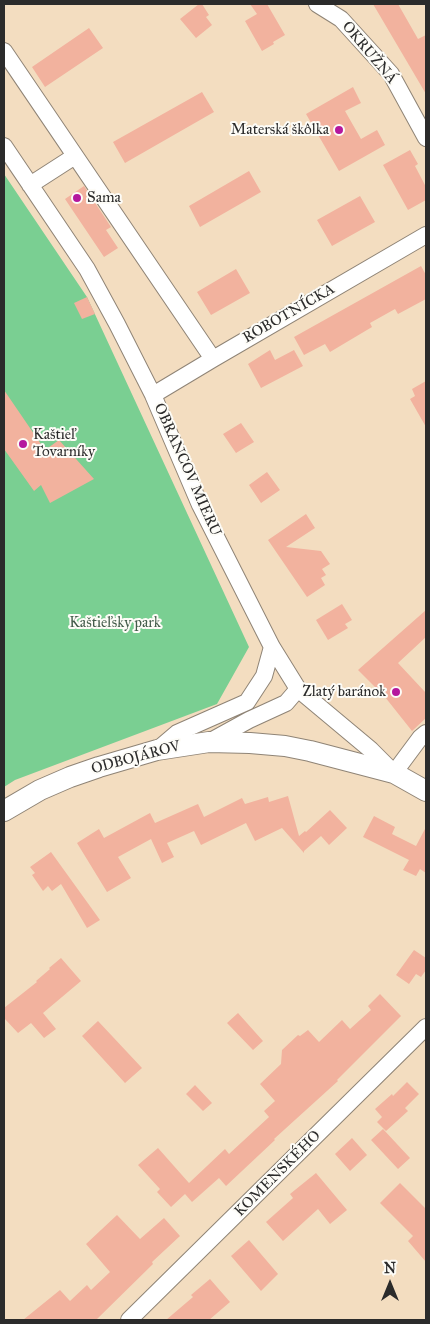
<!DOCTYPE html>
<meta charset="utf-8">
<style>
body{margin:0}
#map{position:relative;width:430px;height:1324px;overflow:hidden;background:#f3ddc0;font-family:"IM FELL Great Primer",serif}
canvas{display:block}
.frame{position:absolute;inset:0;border:5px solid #2b2b2b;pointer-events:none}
.north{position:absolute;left:365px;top:1259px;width:50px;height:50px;-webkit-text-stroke:4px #fdfcf7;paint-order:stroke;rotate:0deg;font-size:14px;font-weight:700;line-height:20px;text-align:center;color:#2b2b2b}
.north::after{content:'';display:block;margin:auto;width:18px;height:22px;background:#2b2b2b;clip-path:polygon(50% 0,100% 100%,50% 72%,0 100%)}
</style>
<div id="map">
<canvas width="430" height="1324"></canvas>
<div class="frame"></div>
<div class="north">N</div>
</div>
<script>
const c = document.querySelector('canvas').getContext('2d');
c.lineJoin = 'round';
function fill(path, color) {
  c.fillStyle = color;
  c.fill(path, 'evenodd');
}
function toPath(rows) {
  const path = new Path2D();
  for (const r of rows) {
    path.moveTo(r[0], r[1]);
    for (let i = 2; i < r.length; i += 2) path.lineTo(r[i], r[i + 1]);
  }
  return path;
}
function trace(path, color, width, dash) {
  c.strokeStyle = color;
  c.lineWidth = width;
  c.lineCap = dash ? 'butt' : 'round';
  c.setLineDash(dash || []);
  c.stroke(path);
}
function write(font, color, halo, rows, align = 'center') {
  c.font = font + ' "IM FELL Great Primer",serif';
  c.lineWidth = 4;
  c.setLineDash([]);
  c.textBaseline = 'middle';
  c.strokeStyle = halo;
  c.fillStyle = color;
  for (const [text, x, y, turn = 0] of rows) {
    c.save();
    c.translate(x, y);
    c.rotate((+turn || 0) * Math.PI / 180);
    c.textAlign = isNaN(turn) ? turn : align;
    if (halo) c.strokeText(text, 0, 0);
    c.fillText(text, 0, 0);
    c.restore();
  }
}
fill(toPath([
 [4,174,87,297,249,647,217,704,15,780,4,787]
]), '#7acf92');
fill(toPath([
 [199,4,202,4,209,15,206,17,212,25,196,38,180,19],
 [250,4,267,4,285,35,273,42,274,44,262,51,245,21,257,14],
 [373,4,398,4,418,39,426,35,426,94],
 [89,28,103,48,45,87,32,67],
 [353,87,361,103,345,111,361,139,377,130,385,145,339,171,306,114],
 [202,92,214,112,125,163,113,142],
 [410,150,418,164,415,166,426,187,426,200,408,210,383,165],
 [249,171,261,192,200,227,189,206],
 [84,186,111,227,106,230,118,248,104,257,65,199],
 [360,196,375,222,332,246,317,220],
 [421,266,426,275,426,299,398,314,395,309,370,323,372,327,330,352,325,344,304,355,294,337],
 [236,269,250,293,211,315,197,292],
 [87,297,95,314,82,319,74,303],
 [270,350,275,360,294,350,303,366,261,388,248,364],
 [426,381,426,427,410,399,415,396,412,389],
 [4,390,45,450,59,440,94,479,50,503,41,485,34,491,4,449],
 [241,423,254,442,236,453,223,434],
 [267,472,280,490,261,503,249,485],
 [306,514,315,528,286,547,321,551,330,564,322,569,326,575,321,578,325,585,307,597,268,540],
 [342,604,352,620,345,624,348,628,328,640,316,620],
 [426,610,426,637,398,663,426,693,426,718,412,731,385,697,358,670],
 [288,796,299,836,305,831,306,832,330,810,347,828,329,845,321,836,304,851,304,853,282,828,255,841,246,823,201,845,194,831,167,843,174,857,162,863,151,839,118,857,131,878,107,892,77,843,99,829,104,838,150,813,155,823,198,804,204,817,242,798,245,804,268,797,269,802],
 [374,816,395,827,392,834,416,846,426,827,426,873,420,869,416,876,403,870,409,860,363,837],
 [51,852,100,920,87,928,61,884,52,891,48,886,43,891,32,875,35,873,30,867],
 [414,950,426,958,426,970,421,977,416,974,409,984,396,975],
 [61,958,81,981,43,1013,56,1029,44,1038,31,1023,18,1033,4,1018,4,1008,37,982,36,981,50,969,49,968],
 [380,994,401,1016,337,1080,338,1081,274,1139,275,1140,226,1186,219,1178,192,1202,185,1194,171,1207,157,1192,160,1189,138,1165,158,1148,189,1183,225,1149,229,1154,269,1117,264,1111,275,1101,260,1084,281,1064,282,1050,298,1035,300,1036,308,1030,319,1042,342,1020,350,1029,371,1010,368,1006],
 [238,1013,263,1041,253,1050,227,1023],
 [98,1021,142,1068,125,1083,82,1036],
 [407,1082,419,1094,405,1108,408,1111,386,1131,377,1122,382,1117,375,1109,392,1094,393,1096],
 [195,1085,212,1103,203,1111,186,1094],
 [383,1129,410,1158,398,1169,371,1140],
 [352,1138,367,1155,350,1171,335,1154],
 [316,1173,347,1210,330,1224,318,1209,283,1241,266,1222,293,1198,290,1194],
 [400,1183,426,1209,426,1262,408,1241,413,1236,380,1203],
 [117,1215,140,1239,164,1218,180,1236,152,1262,153,1264,96,1320,23,1320,60,1290,70,1301,87,1285,91,1290,110,1272,86,1244],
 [249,1240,278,1274,261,1291,231,1256],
 [210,1279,230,1302,209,1320,166,1320,193,1297,191,1295]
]), '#f2b29e');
const minor = toPath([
 [317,4,341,19,391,74,426,138],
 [4,51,213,359],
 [4,146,87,269,117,324,153,395,200,505,272,647,298,689,371,750,394,773,420,738,426,733],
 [30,185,75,156],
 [153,395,213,359,426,235],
 [209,742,249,720,286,703,298,689],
 [157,750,177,733,247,702,264,676,272,647],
 [129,1320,426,1027]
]);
const major = toPath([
 [4,811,40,790,70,777,99,767,157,750,209,742,250,743,285,746,310,751,394,773,426,791]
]);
trace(minor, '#8f8476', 18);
trace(major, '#8f8476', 22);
trace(minor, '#fff', 16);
trace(major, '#fff', 20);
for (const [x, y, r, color] of [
 [339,130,5,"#b5179e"],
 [77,198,5,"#b5179e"],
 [23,444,5,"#b5179e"],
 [396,692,5,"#b5179e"]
]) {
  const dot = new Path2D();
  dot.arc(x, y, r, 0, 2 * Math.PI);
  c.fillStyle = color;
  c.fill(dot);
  trace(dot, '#fdfcf7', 2);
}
write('15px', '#2b2b2b', '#fdfcf7', [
 ["OKRUŽNÁ",369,53,50],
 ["ROBOTNÍCKA",289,314,-30],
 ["OBRANCOV MIERU",187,470,66],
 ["ODBOJÁROV",136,758,-15],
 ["KOMENSKÉHO",278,1174,-45]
]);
write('15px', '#2b2b2b', '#fdfcf7', [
 ["Materská škôlka",329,130],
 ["Sama",87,198,"left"],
 ["Kaštieľ",33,435,"left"],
 ["Tovarníky",33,452,"left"],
 ["Zlatý baránok",386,692]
], 'right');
write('15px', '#435c4a', '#fdfcf7', [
 ["Kaštieľsky park",115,623]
]);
</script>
